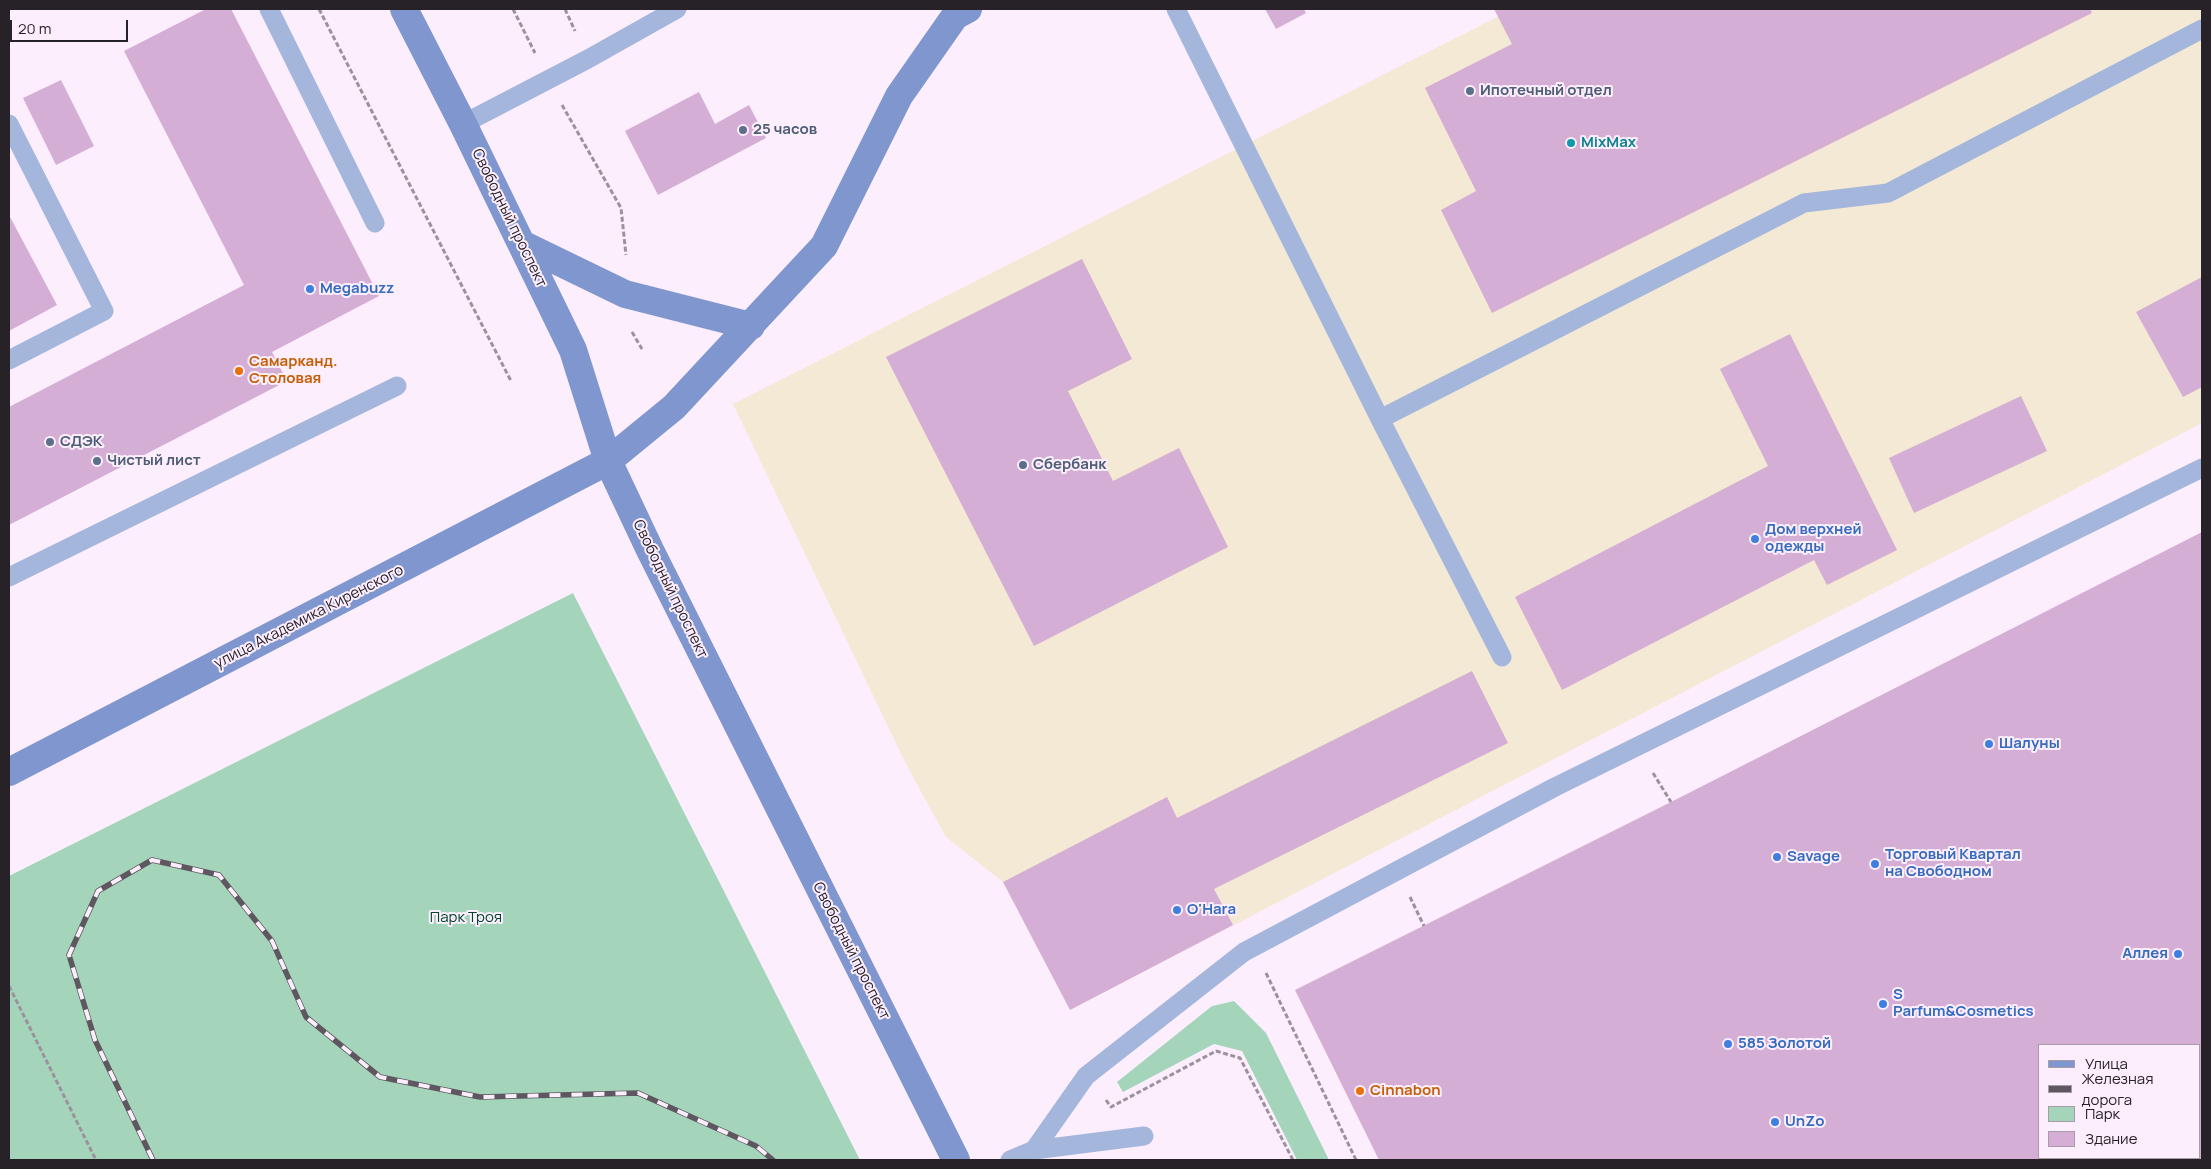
<!DOCTYPE html>
<meta charset="utf-8">
<style>
body{margin:0}
#map{position:relative;width:2211px;height:1169px;overflow:hidden;background:#fdeefe;font-family:Manrope,sans-serif}
canvas{display:block}
.frame{position:absolute;inset:0;border:10px solid #272228;pointer-events:none}
.legend{position:absolute;left:2038px;top:1044px;width:162px;height:115px;box-sizing:border-box;background:#fdeefe;border:1px solid #a79ca8;margin:0;padding:6px 9px;list-style:none;font-size:15px;color:#272228}
.legend li{display:flex;align-items:center;gap:10px;height:25px}
.legend b{width:25px;border:1px solid #a79ca8}
.scale{position:absolute;left:10px;top:20px;width:118px;height:22px;box-sizing:border-box;border:2px solid #272228;border-top:0;padding-left:6px;font-size:15px;line-height:18px;white-space:nowrap;color:#272228;-webkit-text-stroke:4px #fdeefe;paint-order:stroke}
</style>
<div id="map">
<canvas width="2211" height="1169"></canvas>
<div class="frame"></div>
<ul class="legend">
<li><b style="height:6px;background:#7f97ce"></b>Улица</li>
<li><b style="height:6px;background:#5f5760"></b>Железная дорога</li>
<li><b style="height:14px;background:#a4d5ba"></b>Парк</li>
<li><b style="height:14px;background:#d4aed5"></b>Здание</li>
</ul>
<div class="scale">20 m</div>
</div>
<script>
const c = document.querySelector('canvas').getContext('2d');
c.lineJoin = 'round';
function fill(path, color) {
  c.fillStyle = color;
  c.fill(path, 'evenodd');
}
function toPath(rows) {
  const path = new Path2D();
  for (const r of rows) {
    path.moveTo(r[0], r[1]);
    for (let i = 2; i < r.length; i += 2) path.lineTo(r[i], r[i + 1]);
  }
  return path;
}
function trace(path, color, width, dash) {
  c.strokeStyle = color;
  c.lineWidth = width;
  c.lineCap = dash ? 'butt' : 'round';
  c.setLineDash(dash || []);
  c.stroke(path);
}
function write(font, color, halo, rows, align = 'center') {
  c.font = font + ' Manrope,sans-serif';
  c.lineWidth = 4;
  c.setLineDash([]);
  c.textBaseline = 'middle';
  c.strokeStyle = halo;
  c.fillStyle = color;
  for (const [text, x, y, turn = 0] of rows) {
    c.save();
    c.translate(x, y);
    c.rotate((+turn || 0) * Math.PI / 180);
    c.textAlign = isNaN(turn) ? turn : align;
    if (halo) c.strokeText(text, 0, 0);
    c.fillText(text, 0, 0);
    c.restore();
  }
}
fill(toPath([
 [1513,9,2202,9,2202,423,1070,1010,1003,882,946,837,907,766,733,404]
]), '#f3e9d4');
fill(toPath([
 [573,593,860,1160,9,1160,9,876],
 [1234,1001,1266,1033,1329,1160,1297,1160,1242,1051,1214,1044,1123,1092,1117,1082,1212,1006]
]), '#a4d5ba');
fill(toPath([
 [206,9,231,9,379,296,272,352,287,381,9,525,9,407,244,285,124,51],
 [1265,9,1304,9,1306,13,1276,29],
 [1494,9,2090,9,2092,13,1492,313,1441,210,1476,191,1425,88,1512,44],
 [61,80,94,146,56,165,23,98],
 [699,92,715,124,749,105,766,138,658,195,625,131],
 [9,215,57,305,9,331],
 [1082,259,1132,359,1068,391,1113,481,1179,448,1228,547,1034,646,886,357],
 [2202,277,2202,387,2183,397,2136,312],
 [1790,334,1897,550,1827,585,1814,560,1562,690,1515,597,1768,466,1720,369],
 [2021,396,2047,451,1914,513,1889,458],
 [2202,532,2202,1160,1379,1160,1295,990,1671,802],
 [2040,1045,2200,1045,2200,1158,2040,1158],
 [1472,671,1508,743,1214,889,1233,925,1070,1010,1003,882,1167,797,1177,818]
]), '#d4aed5');
trace(toPath([
 [319,9,511,381],
 [513,9,535,53],
 [565,9,575,31],
 [562,105,621,208,626,255],
 [632,332,642,349],
 [1653,773,1671,802],
 [1410,897,1424,926],
 [1266,973,1356,1160],
 [9,986,96,1160],
 [1106,1100,1111,1107,1216,1051,1240,1058,1293,1160]
]), '#9c929d', 3, [5, 2.5]);
trace(toPath([
 [269,9,375,223],
 [1176,9,1380,419,1502,657],
 [9,124,104,311,9,360],
 [463,124,588,59,677,9],
 [1380,419,1804,203,1888,193,2202,29],
 [9,577,397,386],
 [1034,1150,1144,1136],
 [1010,1160,1034,1150,1086,1076,1244,952,1555,787,2202,468]
]), '#a5b6dc', 19);
trace(toPath([
 [404,9,463,124,573,350,608,461,650,550,956,1160],
 [522,244,625,294,751,326],
 [9,772,608,461,674,407,824,246,899,96,955,16,968,9]
]), '#7f97ce', 28);
const rail = toPath([
 [153,1160,95,1040,69,955,98,891,152,860,219,875,272,941,306,1017,380,1077,480,1097,638,1093,756,1146,773,1160]
]);
trace(rail, '#5f5760', 5.5);
trace(rail, '#fdeefe', 4, [11]);
for (const [x, y, r, color] of [
 [1470,91,5,"#5c6f8a"],
 [743,130,5,"#5c6f8a"],
 [1571,143,5,"#0f9aa8"],
 [310,289,5,"#3f7fe0"],
 [239,371,5,"#e8710a"],
 [50,442,5,"#5c6f8a"],
 [97,461,5,"#5c6f8a"],
 [1023,465,5,"#5c6f8a"],
 [1755,539,5,"#3f7fe0"],
 [1989,744,5,"#3f7fe0"],
 [1777,857,5,"#3f7fe0"],
 [1875,864,5,"#3f7fe0"],
 [1177,910,5,"#3f7fe0"],
 [2178,954,5,"#3f7fe0"],
 [1883,1004,5,"#3f7fe0"],
 [1728,1044,5,"#3f7fe0"],
 [1360,1091,5,"#e8710a"],
 [1775,1122,5,"#3f7fe0"]
]) {
  const dot = new Path2D();
  dot.arc(x, y, r, 0, 2 * Math.PI);
  c.fillStyle = color;
  c.fill(dot);
  trace(dot, '#fdeefe', 2);
}
write('bold 15px', '#4e5e75', '#fdeefe', [
 ["Ипотечный отдел",1480,91],
 ["25 часов",753,130],
 ["СДЭК",60,442],
 ["Чистый лист",107,461],
 ["Сбербанк",1033,465]
], 'left');
write('bold 15px', '#0d838f', '#fdeefe', [
 ["MixMax",1581,143]
], 'left');
write('15px', '#272228', '#fdeefe', [
 ["Свободный проспект",509,218,64],
 ["Свободный проспект",670,589,64],
 ["улица Академика Киренского",309,617,-27],
 ["Свободный проспект",851,951,63]
]);
write('bold 15px', '#366cbe', '#fdeefe', [
 ["Megabuzz",320,289],
 ["Дом верхней",1765,530],
 ["одежды",1765,547],
 ["Шалуны",1999,744],
 ["Торговый Квартал",1885,855],
 ["на Свободном",1885,872],
 ["Savage",1787,857],
 ["O'Hara",1187,910],
 ["Аллея",2168,954,"right"],
 ["S",1893,995],
 ["Parfum&Cosmetics",1893,1012],
 ["585 Золотой",1738,1044],
 ["UnZo",1785,1122]
], 'left');
write('bold 15px', '#c56008', '#fdeefe', [
 ["Самарканд.",249,362],
 ["Столовая",249,379],
 ["Cinnabon",1370,1091]
], 'left');
write('15px', '#00452b', '#fdeefe', [
 ["Парк Троя",466,918]
]);
</script>
